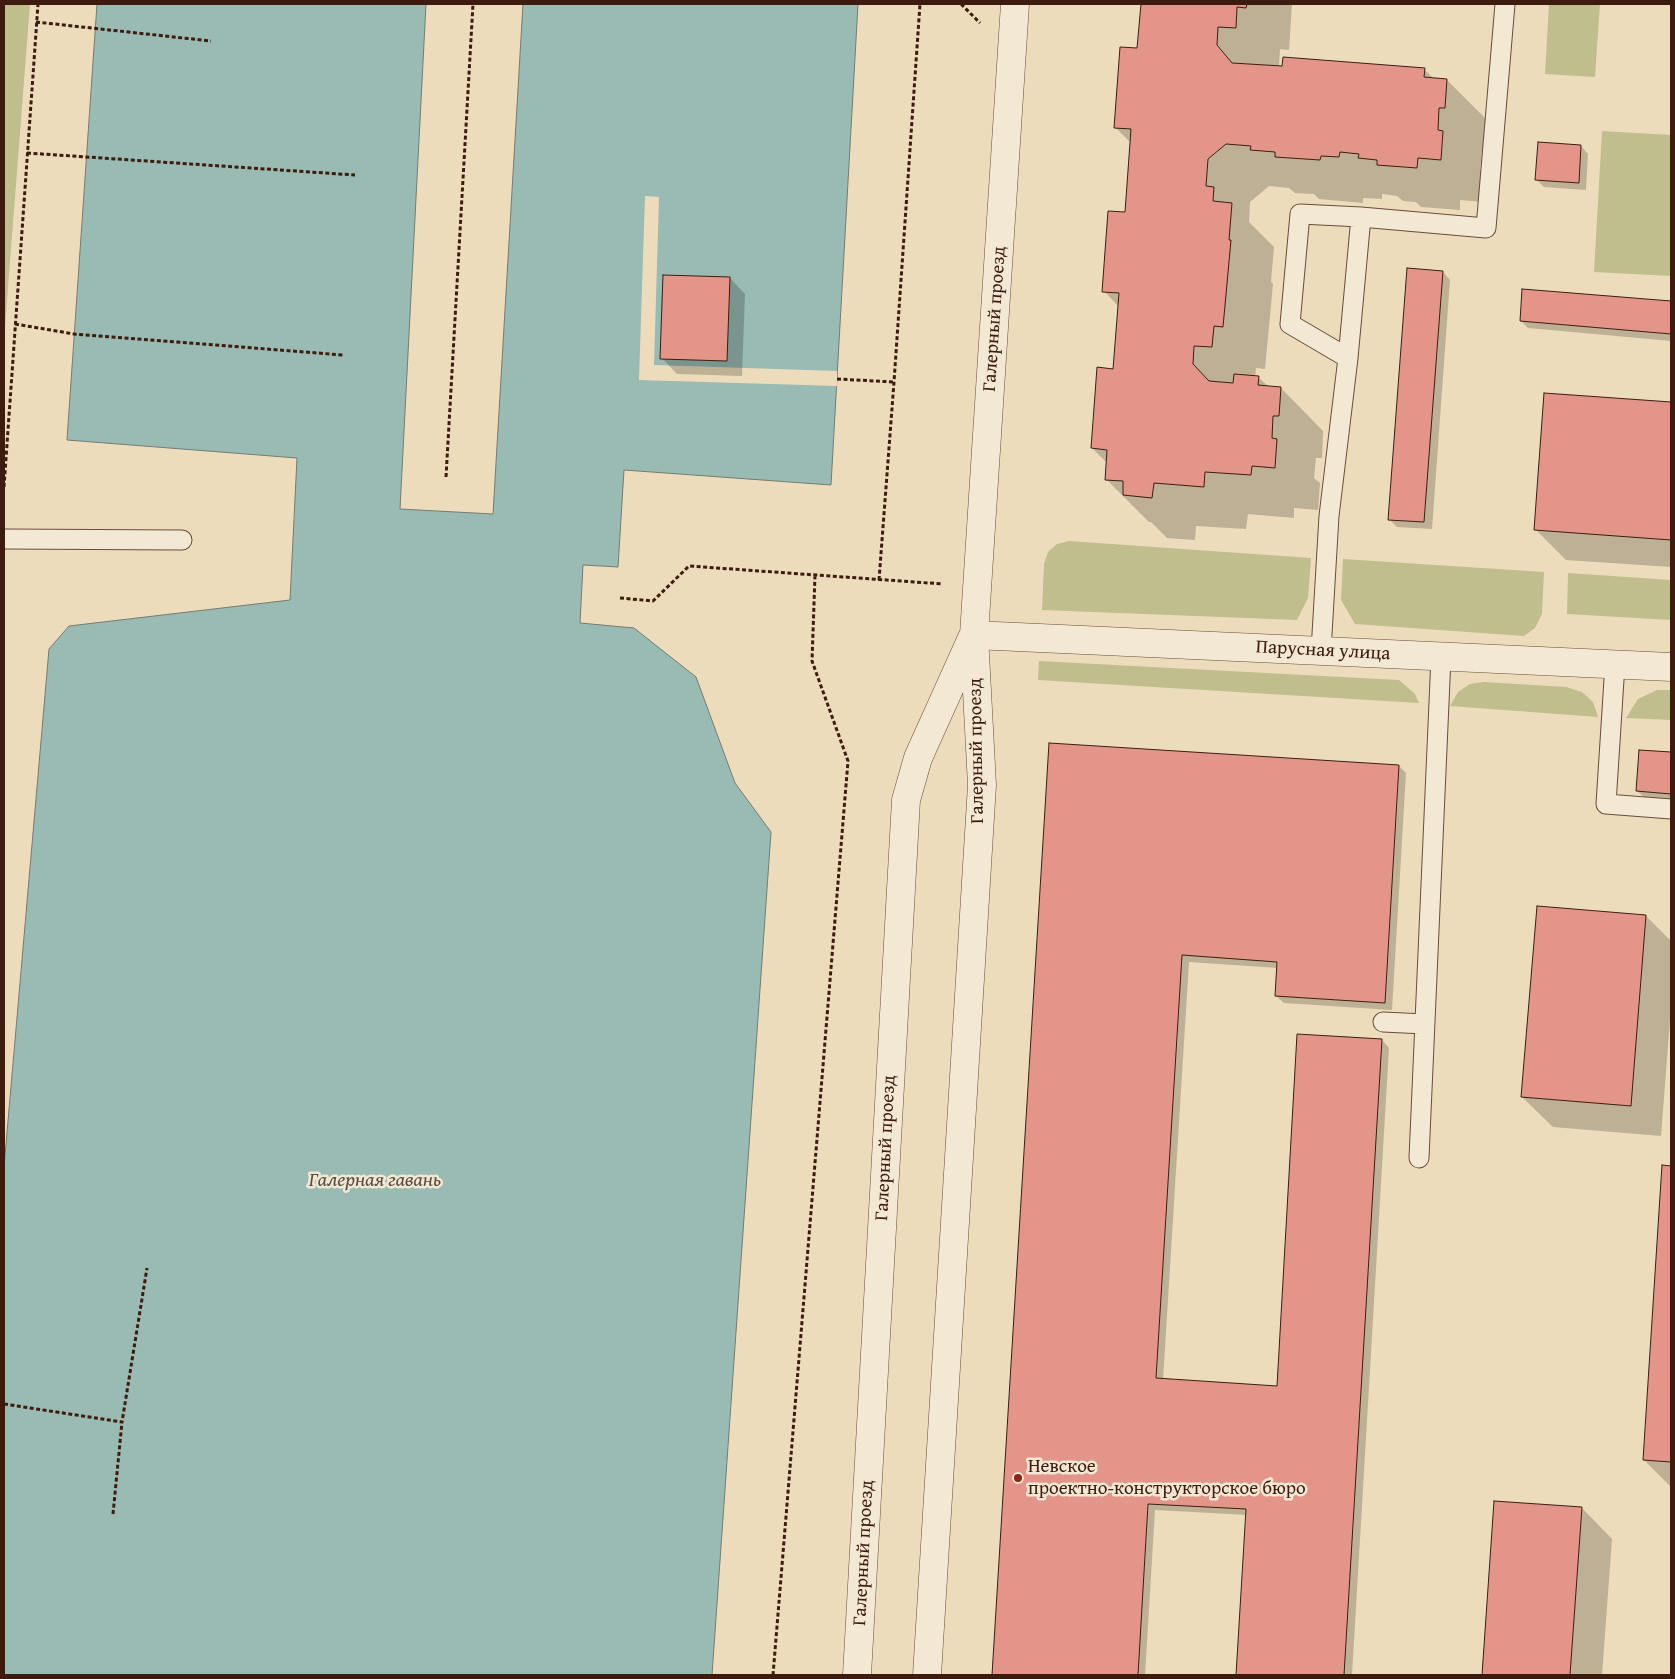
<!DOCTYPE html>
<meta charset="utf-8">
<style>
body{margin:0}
#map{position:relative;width:1675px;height:1679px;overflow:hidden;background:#eddcbb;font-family:"Gentium Book Plus",serif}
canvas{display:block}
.frame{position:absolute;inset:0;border:5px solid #3d1c0f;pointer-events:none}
</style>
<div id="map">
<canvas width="1675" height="1679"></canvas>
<div class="frame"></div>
</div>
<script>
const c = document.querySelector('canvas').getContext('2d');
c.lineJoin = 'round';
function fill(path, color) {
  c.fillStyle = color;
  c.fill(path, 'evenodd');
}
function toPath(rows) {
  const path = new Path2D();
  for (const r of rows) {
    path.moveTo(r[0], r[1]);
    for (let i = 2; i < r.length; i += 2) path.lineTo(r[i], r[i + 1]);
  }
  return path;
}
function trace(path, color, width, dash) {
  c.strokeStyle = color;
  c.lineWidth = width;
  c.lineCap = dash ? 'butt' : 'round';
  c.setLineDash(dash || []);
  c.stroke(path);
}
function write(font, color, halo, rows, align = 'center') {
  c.font = font + ' "Gentium Book Plus",serif';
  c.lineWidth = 5;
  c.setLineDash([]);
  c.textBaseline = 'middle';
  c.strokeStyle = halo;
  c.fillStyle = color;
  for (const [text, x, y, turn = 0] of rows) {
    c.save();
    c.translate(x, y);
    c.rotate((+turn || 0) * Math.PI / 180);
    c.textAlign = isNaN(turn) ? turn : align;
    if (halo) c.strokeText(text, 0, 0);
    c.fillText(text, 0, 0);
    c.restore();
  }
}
fill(toPath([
 [4,4,30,4,4,339],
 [1549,4,1600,4,1595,77,1545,74],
 [1602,131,1671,135,1671,276,1594,272],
 [1069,541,1311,558,1308,598,1297,620,1042,610,1044,564,1048,552,1057,544],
 [1343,559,1544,572,1542,614,1535,628,1524,636,1355,624,1341,600],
 [1568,573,1671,580,1671,620,1567,614],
 [1039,661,1399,680,1415,694,1419,703,1038,680],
 [1484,682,1566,687,1582,692,1593,702,1598,717,1450,706,1458,692,1470,684],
 [1657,690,1671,690,1671,720,1626,718,1638,699]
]), '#bfbe8c');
const water = toPath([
 [97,4,426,4,400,509,493,514,523,4,858,4,831,485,624,470,618,567,583,565,580,623,634,628,696,677,735,783,771,832,712,1675,4,1675,4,1167,49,649,69,626,290,600,297,458,67,440,97,4]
]);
fill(water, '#99bbb3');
trace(water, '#747b71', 1);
fill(toPath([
 [645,196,659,197,654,365,837,371,837,386,639,380]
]), '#eddcbb');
fill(toPath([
 [1142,4,1292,4,1289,50,1280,49,1279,67,1424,69,1434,79,1447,80,1490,123,1488,150,1482,150,1480,170,1486,175,1484,202,1460,200,1460,210,1421,207,1416,202,1403,201,1397,196,1382,194,1382,199,1363,198,1363,203,1319,199,1314,194,1295,193,1289,188,1269,186,1250,202,1249,222,1274,247,1271,282,1273,284,1265,369,1256,368,1255,377,1258,377,1269,387,1281,388,1323,431,1322,458,1316,458,1314,478,1320,483,1318,510,1294,508,1294,518,1248,514,1246,529,1196,526,1195,540,1167,538,1151,522,1149,522,1106,479,1108,464,1092,448,1115,370,1119,307,1104,291,1126,214,1131,143,1116,128,1138,50],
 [1581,146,1588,154,1586,190,1544,187,1537,180],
 [1443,272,1450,280,1432,529,1397,527,1389,519],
 [730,278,745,294,742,376,677,374,662,358],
 [1523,290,1671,303,1671,341,1528,328,1521,321],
 [1545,394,1671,403,1671,567,1566,560,1536,530],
 [1050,744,1399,766,1406,773,1392,1010,1284,1003,1276,996,1278,968,1189,962,1163,1380,1278,1387,1382,1040,1389,1048,1352,1675,1238,1675,1247,1515,1155,1510,1145,1675,994,1675],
 [1640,751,1671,753,1671,800,1645,798,1637,791],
 [1538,907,1646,916,1671,941,1671,1007,1661,1136,1553,1127,1522,1097],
 [1663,1166,1671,1167,1671,1487,1644,1460],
 [1496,1502,1582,1508,1612,1539,1602,1675,1483,1675]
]), '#0003');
const building = toPath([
 [1141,4,1247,4,1246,8,1237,7,1236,28,1218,27,1217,45,1232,63,1282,66,1283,57,1425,68,1424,77,1447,79,1445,108,1439,108,1438,130,1443,131,1441,160,1418,158,1417,168,1377,165,1377,160,1358,158,1359,154,1340,152,1339,157,1321,156,1320,160,1275,157,1275,152,1250,150,1251,146,1226,144,1208,159,1206,186,1214,187,1213,201,1232,203,1229,240,1231,240,1223,327,1214,326,1212,347,1194,346,1193,364,1209,381,1233,383,1234,374,1259,376,1258,385,1281,387,1279,416,1273,416,1272,438,1277,439,1275,468,1252,466,1251,475,1205,472,1204,487,1154,483,1152,498,1123,495,1123,481,1105,480,1107,450,1091,448,1097,367,1113,369,1119,293,1102,292,1108,211,1125,212,1131,129,1114,128,1120,47,1137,48,1141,4],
 [1538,142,1581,145,1579,183,1535,180,1538,142],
 [1407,268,1443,271,1424,522,1388,520,1407,268],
 [663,275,730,277,727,361,660,359,663,275],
 [1522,289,1671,301,1671,334,1520,321,1522,289],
 [1544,393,1671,402,1671,540,1534,530,1544,393],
 [1049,743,1399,765,1385,1003,1275,996,1277,962,1182,955,1156,1378,1277,1386,1297,1034,1382,1039,1344,1675,1236,1675,1246,1509,1148,1504,1138,1675,992,1675,1049,743],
 [1639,750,1671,752,1671,794,1636,791,1639,750],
 [1537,906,1646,915,1631,1106,1521,1097,1537,906],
 [1662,1165,1671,1166,1671,1462,1643,1460,1662,1165],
 [1494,1501,1582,1507,1570,1675,1482,1675,1494,1501]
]);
fill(building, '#e3958a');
trace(building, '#3d1c0f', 1);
const service = toPath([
 [1348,358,1290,324,1300,214,1361,217],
 [4,539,182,540],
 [1321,651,1329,516,1348,358,1361,217,1486,228,1505,4],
 [1615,664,1606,804,1671,809],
 [1383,1022,1425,1024],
 [1419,1158,1441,657]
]);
const minor = toPath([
 [974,635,1671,667],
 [857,1675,906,800,918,758,972,638],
 [927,1675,982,785,974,635,1015,4]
]);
trace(service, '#694c3a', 21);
trace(minor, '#694c3a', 29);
trace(toPath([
 [961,4,980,23],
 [36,22,211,41],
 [27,153,355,175],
 [15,324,74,334,343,355],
 [837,379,894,382],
 [446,477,473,4],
 [4,487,38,4],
 [879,580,894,382,920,4],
 [620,598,653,601,689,566,943,584],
 [4,1404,122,1422,147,1268],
 [113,1514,122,1422],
 [773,1675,848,761,812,661,815,575]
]), '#3d1c0f', 3, [4, 2.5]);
trace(service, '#f3e8d3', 19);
trace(minor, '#f3e8d3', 28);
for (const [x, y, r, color] of [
 [1018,1478,5,"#8f2418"]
]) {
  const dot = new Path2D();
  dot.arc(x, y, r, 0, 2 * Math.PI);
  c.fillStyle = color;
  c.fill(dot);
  trace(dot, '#f3e8d3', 2);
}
write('19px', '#3d1c0f', '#f3e8d3', [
 ["Галерный проезд",995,319,-86],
 ["Парусная улица",1323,651,3],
 ["Галерный проезд",977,751,-91],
 ["Галерный проезд",886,1148,-87],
 ["Галерный проезд",864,1553,-87]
]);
write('19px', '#3d1c0f', '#f3e8d3', [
 ["Невское",1028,1467],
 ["проектно-конструкторское бюро",1028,1489]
], 'left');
write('italic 20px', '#594c40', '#f3e8d3', [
 ["Галерная гавань",375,1181]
]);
</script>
